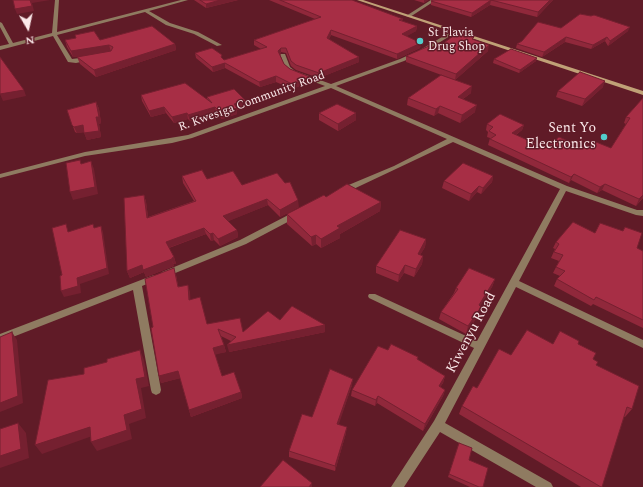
<!DOCTYPE html>
<style>
body{margin:0}
#map{position:relative;width:643px;height:487px;overflow:hidden;background:#601b27;font-family:Spectral,serif}
canvas{display:block}
.north{position:absolute;left:8px;top:8px;width:40px;height:40px;-webkit-text-stroke:3px #601b27;paint-order:stroke;rotate:171deg;font-size:11px;font-weight:700;line-height:16px;text-align:center;color:#fbe9ea}
.north::after{content:'';display:block;margin:auto;width:14px;height:18px;background:#fbe9ea;clip-path:polygon(50% 0,100% 100%,50% 72%,0 100%)}
</style>
<div id="map">
<canvas width="643" height="487"></canvas>
<div class="north">N</div>
</div>
<script>
const c = document.querySelector('canvas').getContext('2d');
c.lineJoin = 'round';
function toPath(rows) {
  const path = new Path2D();
  for (const r of rows) {
    path.moveTo(r[0], r[1]);
    for (let i = 2; i < r.length; i += 2) path.lineTo(r[i], r[i + 1]);
  }
  return path;
}
function fill(path, color) {
  c.fillStyle = color;
  c.fill(path, 'evenodd');
}
function trace(path, color, width, dash) {
  c.strokeStyle = color;
  c.lineWidth = width;
  c.lineCap = dash ? 'butt' : 'round';
  c.setLineDash(dash || []);
  c.stroke(path);
}
function write(font, color, halo, rows, align = 'center') {
  c.font = font + ' Spectral,serif';
  c.lineWidth = 3;
  c.setLineDash([]);
  c.textBaseline = 'middle';
  c.strokeStyle = halo;
  c.fillStyle = color;
  for (const [text, x, y, turn = 0] of rows) {
    c.save();
    c.translate(x, y);
    c.rotate((+turn || 0) * Math.PI / 180);
    c.textAlign = isNaN(turn) ? turn : align;
    if (halo) c.strokeText(text, 0, 0);
    c.fillText(text, 0, 0);
    c.restore();
  }
}
fill(toPath([
 [55,0,59,0,57,32,181,0,188,0,149,11,170,23,198,32,222,45,217,46,194,34,166,25,145,12,57,35,72,59,88,57,91,59,90,60,76,63,68,62,53,36,0,50,0,46,9,44,0,27,0,22,2,23,13,43,52,33,55,0],
 [431,0,436,0,410,17,406,16,431,0],
 [454,30,458,31,424,52,404,61,336,86,567,186,637,210,643,210,643,216,636,215,566,191,519,281,643,340,643,348,516,287,445,423,551,483,553,487,536,487,440,432,404,487,391,487,434,421,474,348,369,298,368,296,369,294,375,294,477,341,560,189,453,142,398,168,345,193,339,193,338,191,339,189,394,166,447,139,331,88,192,138,172,143,85,156,0,178,0,174,85,152,188,135,325,86,291,73,285,68,280,55,281,54,285,54,290,67,295,71,331,84,400,59,420,50,454,30],
 [296,211,300,214,299,216,246,244,168,276,165,277,162,276,161,274,162,272,240,240,296,211],
 [154,275,157,276,158,278,157,280,142,286,161,390,160,393,156,395,152,393,151,390,133,290,0,342,0,334,154,275]
]), '#8f7b61');
fill(toPath([
 [357,0,363,0,643,91,643,95,357,0]
]), '#c0a177');
fill(toPath([
 [194,0,238,0,206,8],
 [269,0,352,0,403,19,402,21,417,26,416,31,406,36,421,43,420,48,397,59,331,35,329,39,359,57,359,62,319,78,296,70,291,66,286,53,281,52,280,54,284,64,290,69,310,77,310,82,292,89,276,82,260,87,225,68,213,72,196,58,195,53,222,58,224,60,261,49,254,45,254,40,315,19],
 [414,0,428,0,424,3],
 [553,0,537,17,490,5,471,17,431,5,431,1],
 [561,28,628,31,608,46,605,41,591,49,565,42,542,57,516,48,517,44],
 [75,35,100,40,175,44,176,50,96,77,80,64,77,57,101,53,73,57,67,47,65,40,76,38],
 [474,37,473,39,488,51,455,80,406,62,406,56,436,49],
 [494,59,536,61,519,73,493,63],
 [603,87,582,106,556,97,558,91],
 [471,93,463,99,475,112,460,123,438,113,434,116,407,105,408,98],
 [141,95,207,99,207,97,246,101,247,107,237,110,237,114,222,119,216,113,190,121,188,119,174,123,166,113,151,117,142,101],
 [643,98,643,198,636,206,602,190,597,193,571,180,569,183,488,145,490,138,487,137,488,132,486,130,487,124,524,125,522,130,516,135,545,148,575,144,591,147,611,148,626,124,624,123,626,117],
 [96,102,99,109,101,123,99,124,101,137,87,140,84,132,77,133,75,132,67,110],
 [319,113,356,120,338,131,319,120],
 [182,176,207,179,242,185,299,207,280,217,268,205,228,221,237,230,238,237,220,246,214,240,211,241,206,234,169,248,174,257,176,264,173,264,174,266,146,277,144,272,130,278,127,271,144,195,146,202,148,217,194,201,183,183],
 [493,176,492,182,481,194,477,192,469,201,442,188,444,181],
 [326,197,381,202,380,211,340,234,340,238,321,248,316,244,312,246,287,224,287,214],
 [595,233,643,251,643,328,593,304,591,306,554,286,557,279,560,276,553,273,559,261,551,258,555,249,553,248,556,242],
 [426,239,425,247,420,255,423,256,422,264,414,277,404,273,398,282,376,273,376,266],
 [176,275,178,286,190,292,190,299,207,324,243,332,280,320,325,332,229,352,231,341,221,336,224,345,226,352,215,354,222,376,241,392,242,398,191,417,180,378,161,383,159,376,153,327],
 [495,279,492,287,480,306,479,314,466,334,439,319,441,312,454,293,456,288],
 [553,344,578,344,593,359,596,365,632,409,625,417,624,417,601,487,581,487,459,414,462,406,477,388,511,355],
 [388,350,418,357,418,360,445,376,443,383,440,387,445,390,443,396,423,431,377,403,375,406,351,396,352,390],
 [352,385,338,425,346,433,335,471,289,457,289,451,312,417],
 [458,446,469,460,483,487,470,487,448,477]
]), '#90283b');
fill(toPath([
 [30,0,50,0,32,3,34,11,17,14,15,9],
 [220,0,238,0,206,8,206,4],
 [424,0,428,0,424,3],
 [491,0,490,5,471,17,472,13],
 [550,0,553,0,537,17,538,12],
 [417,26,416,31,402,39,402,34],
 [630,27,628,31,608,46,610,41],
 [331,30,331,35,327,43,327,38],
 [566,37,565,42,542,57,544,52],
 [607,37,605,41,591,49,593,45],
 [421,43,420,48,397,59,397,54],
 [175,44,176,50,96,77,94,70],
 [109,45,111,52,73,57,71,51],
 [489,45,488,51,455,80,456,74],
 [281,48,281,52,279,56,278,51],
 [359,57,359,62,319,78,319,73],
 [537,58,536,61,519,73,520,70],
 [225,63,225,68,213,72,212,67],
 [276,76,276,82,260,87,259,82],
 [310,77,310,82,292,89,292,84],
 [605,81,603,87,582,106,585,99],
 [472,86,471,93,456,104,458,97],
 [24,90,26,96,3,101,0,94],
 [246,101,247,107,237,110,237,114,222,119,221,113,234,104],
 [96,102,99,109,101,123,99,124,101,137,87,140,84,133,96,117],
 [477,105,475,112,460,123,462,115],
 [440,106,438,113,434,116,436,109],
 [164,107,166,113,151,117,149,111],
 [215,107,216,113,190,121,188,115],
 [187,113,188,119,174,123,172,117],
 [356,113,356,120,338,131,338,124],
 [83,125,86,132,77,133,74,127],
 [524,125,522,130,510,139,512,133],
 [91,161,94,169,98,194,73,200,70,192],
 [574,174,571,180,569,183,571,177],
 [493,176,492,182,481,194,483,188],
 [605,184,602,190,597,193,600,187],
 [479,186,477,192,469,201,471,194],
 [144,195,146,202,149,224,147,218],
 [643,195,643,197,636,206,639,199],
 [267,199,268,205,224,223,223,216],
 [298,200,299,207,280,217,280,210],
 [381,202,380,211,340,234,340,238,321,248,321,239,337,226],
 [101,226,103,232,109,274,80,284,81,293,64,297,61,291,77,278],
 [204,228,206,234,168,248,166,242],
 [237,230,238,237,220,246,218,239],
 [213,233,214,240,211,241,210,234],
 [316,235,316,244,312,246,311,237],
 [426,239,425,247,416,262,418,254],
 [423,256,422,264,414,277,416,269],
 [174,257,176,264,173,264,172,258],
 [172,259,174,266,146,277,144,272,130,278,127,271,142,265],
 [405,265,404,273,398,282,399,275],
 [495,279,492,287,476,313,479,305],
 [188,285,190,292,191,307,189,300],
 [481,307,479,314,466,334,468,326],
 [325,325,325,332,229,352,227,345],
 [12,332,17,340,23,403,0,412,0,403],
 [224,345,226,352,214,355,213,348],
 [140,350,144,360,149,386,141,388,146,418,129,424,132,439,97,451,91,442,136,379],
 [178,371,181,378,161,383,159,376],
 [445,376,443,383,437,392,439,386],
 [353,379,352,385,337,430,337,424],
 [445,390,443,396,423,431,425,424],
 [241,392,242,398,191,417,189,410],
 [378,396,377,403,375,406,376,400],
 [18,423,26,433,29,458,0,468,0,456],
 [90,427,95,435,42,454,35,445],
 [347,427,346,433,335,471,335,466],
 [312,483,312,487,309,487]
]), '#752030');
const building = toPath([
 [13,0,30,0,32,6,15,9,13,0],
 [200,0,220,0,206,4,200,0],
 [280,0,352,0,403,19,399,20,417,26,402,34,421,43,397,54,331,30,327,38,359,57,319,73,296,65,291,61,286,48,281,48,278,51,284,64,290,69,310,77,292,84,276,76,259,82,225,63,212,67,195,53,212,48,222,55,221,57,224,60,267,47,254,40,321,17,280,0],
 [433,0,550,0,538,12,491,0,472,13,431,1,433,0],
 [580,14,591,16,594,15,630,27,610,41,607,37,593,45,566,37,544,52,517,44,522,41,538,22,561,28,580,14],
 [152,26,175,44,94,70,77,57,111,51,113,47,109,45,71,51,65,40,76,38,75,35,94,31,100,40,152,26],
 [457,33,474,37,472,39,489,45,456,74,406,56,429,46,436,49,457,33],
 [511,49,537,58,520,70,494,59,511,49],
 [0,57,24,90,0,94,0,57],
 [580,72,605,81,585,99,558,91,580,72],
 [441,75,472,86,458,97,477,105,462,115,440,106,436,109,408,98,441,75],
 [185,83,212,103,207,97,234,89,246,101,234,104,237,108,221,113,215,107,188,115,187,113,172,117,164,107,149,111,141,95,185,83],
 [643,98,643,195,639,199,605,184,600,187,574,174,571,177,490,139,496,135,489,131,493,127,487,124,500,114,524,125,512,133,545,148,559,137,575,144,580,141,591,147,596,142,611,148,630,118,626,117,643,98],
 [96,102,99,117,96,117,99,131,84,133,83,125,74,127,72,125,67,110,96,102],
 [337,104,356,113,338,124,319,113,337,104],
 [80,160,81,164,91,161,95,187,70,192,66,163,80,160],
 [463,163,493,176,483,188,479,186,471,194,444,181,463,163],
 [202,170,207,179,233,171,242,185,277,173,285,183,290,182,298,200,280,210,267,199,223,216,237,230,218,239,213,233,210,234,204,228,166,242,174,257,172,258,172,259,143,270,142,265,127,271,124,198,144,195,147,218,196,201,182,176,202,170],
 [347,184,381,202,337,226,340,228,321,239,316,235,311,237,287,214,324,195,326,197,347,184],
 [573,222,595,233,600,223,623,231,625,227,642,233,637,248,643,251,643,320,596,297,594,300,557,279,565,271,556,267,563,255,554,252,559,244,556,242,573,222],
 [66,224,68,232,93,224,94,228,101,226,107,268,77,278,78,286,61,291,60,276,62,275,52,228,66,224],
 [400,230,426,239,418,254,423,256,416,269,405,265,399,275,376,266,400,230],
 [174,268,178,287,188,285,189,300,200,297,207,324,240,318,243,332,268,311,280,320,292,306,325,325,227,345,236,337,218,329,224,345,213,348,222,376,234,372,241,392,189,410,178,371,159,376,151,328,153,327,145,279,174,268],
 [469,268,495,279,479,305,481,307,468,326,441,312,458,289,456,288,469,268],
 [527,330,553,344,560,331,579,341,578,344,596,353,593,359,598,362,596,365,639,386,632,409,627,407,602,487,601,487,462,406,473,386,477,388,499,349,511,355,527,330],
 [12,332,18,396,0,403,0,337,12,332],
 [391,344,418,357,417,359,445,376,439,386,445,390,425,424,378,396,376,400,352,390,378,346,388,350,391,344],
 [140,350,145,377,136,379,142,409,124,415,127,430,91,442,90,427,35,445,48,380,84,374,84,368,107,362,107,359,140,350],
 [330,369,353,379,337,424,347,427,335,466,289,451,302,414,312,417,330,369],
 [18,423,21,449,0,456,0,429,18,423],
 [459,443,472,448,469,460,488,468,483,487,479,487,449,474,459,443],
 [283,460,312,483,309,487,260,487,283,460]
]);
fill(building, '#a72e45');
trace(building, '#752030', 1);
for (const [x, y, r, color] of [
 [420,41,4,"#52cdcc"],
 [604,137,4,"#52cdcc"]
]) {
  const dot = new Path2D();
  dot.arc(x, y, r, 0, 2 * Math.PI);
  c.fillStyle = color;
  c.fill(dot);
  trace(dot, '#601b27', 1.5);
}
write('12px', '#fbe9ea', '#601b27', [
 ["St Flavia",428,34],
 ["Drug Shop",428,48]
], 'left');
write('12px', '#fbe9ea', '#601b27', [
 ["R. Kwesiga Community Road",252,102,-20]
]);
write('14px', '#fbe9ea', '#601b27', [
 ["Sent Yo",596,129],
 ["Electronics",596,145]
], 'right');
write('14px', '#fbe9ea', '#601b27', [
 ["Kiwenyu Road",472,333,-62]
]);
</script>
